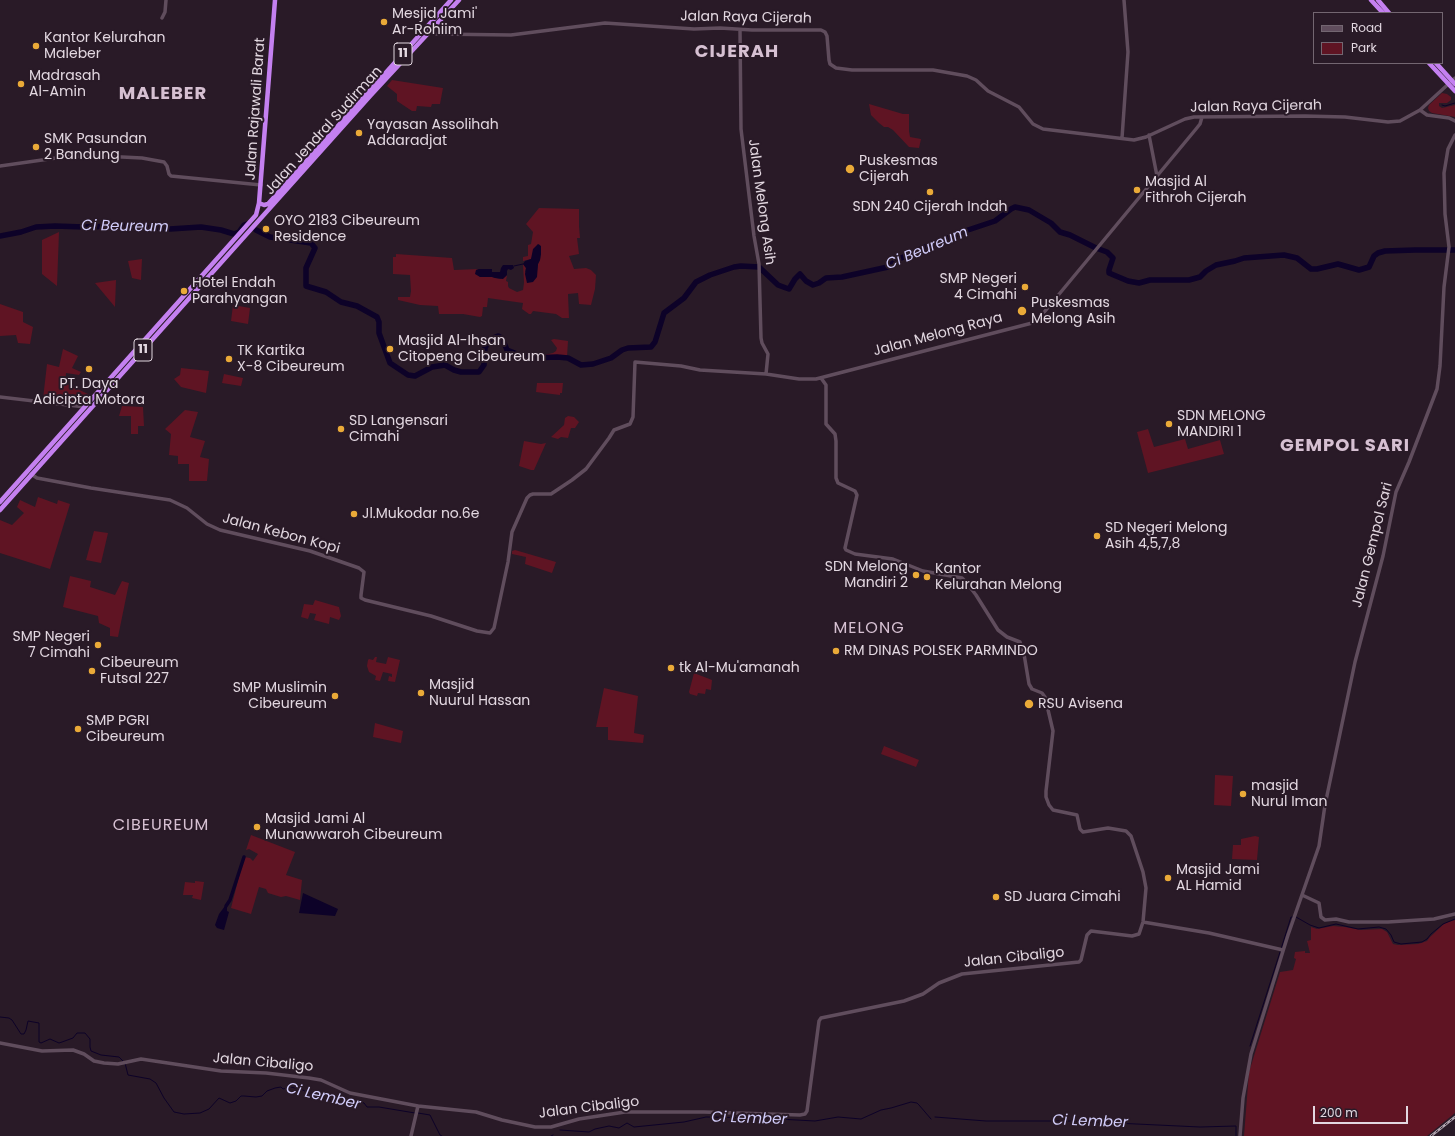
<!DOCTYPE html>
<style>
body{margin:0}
#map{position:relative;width:1455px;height:1136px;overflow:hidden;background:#291a27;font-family:Poppins,sans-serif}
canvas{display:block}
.legend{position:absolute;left:1313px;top:12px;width:130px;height:52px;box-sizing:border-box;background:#291a27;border:1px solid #736671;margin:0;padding:5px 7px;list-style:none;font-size:12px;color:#e2d7e0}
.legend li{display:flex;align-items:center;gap:8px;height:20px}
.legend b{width:20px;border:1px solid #736671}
.scale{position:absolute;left:1313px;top:1106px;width:95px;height:18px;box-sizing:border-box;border:2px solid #e2d7e0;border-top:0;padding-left:5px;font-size:12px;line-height:14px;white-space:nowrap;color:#e2d7e0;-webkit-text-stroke:3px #291a27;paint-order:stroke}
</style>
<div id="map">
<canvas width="1455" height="1136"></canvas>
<ul class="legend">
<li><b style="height:5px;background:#604d5d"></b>Road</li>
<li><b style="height:11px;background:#5f1423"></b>Park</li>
</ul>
<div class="scale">200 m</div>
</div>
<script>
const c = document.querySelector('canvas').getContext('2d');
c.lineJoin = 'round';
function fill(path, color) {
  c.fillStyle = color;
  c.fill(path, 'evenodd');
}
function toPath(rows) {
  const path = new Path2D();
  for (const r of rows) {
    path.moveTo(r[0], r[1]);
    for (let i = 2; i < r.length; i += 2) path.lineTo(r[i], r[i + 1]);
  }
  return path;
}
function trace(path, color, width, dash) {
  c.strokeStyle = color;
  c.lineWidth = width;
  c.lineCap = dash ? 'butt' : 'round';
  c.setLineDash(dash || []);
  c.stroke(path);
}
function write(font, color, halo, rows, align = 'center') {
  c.font = font + ' Poppins,sans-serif';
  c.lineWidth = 4;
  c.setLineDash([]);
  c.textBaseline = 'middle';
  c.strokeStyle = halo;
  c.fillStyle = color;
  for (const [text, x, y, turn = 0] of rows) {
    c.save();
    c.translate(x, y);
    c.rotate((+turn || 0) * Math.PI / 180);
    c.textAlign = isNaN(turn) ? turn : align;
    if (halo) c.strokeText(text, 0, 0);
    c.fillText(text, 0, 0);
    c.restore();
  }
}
fill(toPath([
 [392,80,443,88,440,104,432,104,431,107,417,106,416,111,412,111,397,101,397,94,387,86],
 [1442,93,1447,94,1451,97,1451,100,1447,103,1439,103,1439,106,1442,108,1455,105,1455,117,1432,113,1429,111,1428,108,1429,105],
 [869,104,903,114,909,114,909,131,910,137,921,139,919,148,909,147,893,130,888,127,884,127,879,123,871,115],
 [539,208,579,209,579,226,580,238,577,238,579,254,569,256,574,269,586,268,591,270,596,275,595,289,591,305,579,304,578,293,568,294,569,318,562,318,556,314,533,311,531,314,529,314,522,309,523,303,488,298,487,307,483,307,482,316,480,317,463,314,439,314,438,306,420,305,398,300,398,297,410,297,411,291,410,275,393,274,393,257,396,257,396,254,452,258,454,270,479,269,476,270,480,277,492,277,500,279,505,277,507,275,506,281,508,282,508,286,509,288,517,292,523,290,524,283,523,264,526,268,525,272,537,271,538,264,540,260,541,248,539,244,531,259,523,261,523,257,528,256,528,245,531,244,533,232,526,224],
 [59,232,57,286,42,274,42,240],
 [142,259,141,280,132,278,128,261],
 [116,280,115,307,95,283],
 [0,304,23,312,23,322,33,327,30,344,18,343,16,335,0,336],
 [233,305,250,308,248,324,231,321],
 [554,339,568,341,567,357,546,358,540,356,553,353,556,351,557,348,551,340],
 [63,349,78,356,72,368,81,372,79,375,66,373,65,383,92,396,85,405,43,399,47,364,59,367],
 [181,368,209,371,206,393,181,387,174,379,180,375],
 [224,374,243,378,241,386,222,383],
 [537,383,563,383,562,393,560,393,560,395,536,392],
 [122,406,143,407,144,426,138,426,138,434,131,434,131,416,119,416],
 [185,410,198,412,190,437,205,441,200,457,209,459,207,481,189,481,189,464,178,464,178,456,169,455,171,434,165,429],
 [568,416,574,417,579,422,575,428,571,428,568,438,561,437,558,439,551,437,564,425,565,418],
 [1148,429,1154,447,1185,439,1188,449,1220,440,1224,454,1148,473,1137,432],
 [524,441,541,444,546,443,534,470,531,470,519,466],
 [38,497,57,504,58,500,70,504,50,569,0,553,0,520,12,525,24,513,17,507,20,500,35,507],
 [94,531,108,533,101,563,86,560],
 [515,550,556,562,552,573,525,564,526,557,512,554,512,551],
 [70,576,91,581,90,587,115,595,122,581,129,583,118,637,110,636,110,628,99,623,98,616,63,607],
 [315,600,339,607,341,616,339,620,330,617,329,624,314,620,316,614,310,613,308,619,301,617,304,604,313,605],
 [375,657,377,657,376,662,386,664,388,657,400,660,395,682,388,681,389,676,392,677,392,674,383,672,380,681,375,680,376,676,369,672,367,666,368,660,369,659,373,660],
 [694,673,712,680,711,690,706,689,705,694,698,693,697,696,690,694,689,692],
 [604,688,638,696,634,733,644,735,643,743,608,740,608,727,596,727],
 [375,723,403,731,401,743,373,737],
 [884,746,919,760,916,767,881,754],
 [1215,775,1233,776,1231,806,1214,805],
 [251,835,295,852,286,875,302,880,300,900,286,896,281,897,268,893,266,889,259,887,251,914,231,908,244,857,250,858,253,861,258,854,249,849,246,850],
 [1255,836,1259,837,1257,860,1232,859,1233,845,1241,845,1241,839],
 [195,881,204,882,201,900,192,898,193,895,183,895,185,882,195,883],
 [1455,920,1455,1113,1427,1136,1244,1136,1249,1072,1280,972,1293,970,1296,959,1294,958,1295,952,1305,951,1305,953,1310,953,1307,941,1311,940,1311,927,1317,929,1333,926,1345,927,1361,930,1382,929,1387,932,1393,944,1398,945,1418,944,1427,941,1430,937,1445,923]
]), '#5f1423');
fill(toPath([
 [538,244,541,246,541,254,540,260,538,264,537,277,533,282,527,283,525,274,526,268,523,264,525,261,531,259,533,249],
 [503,265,513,265,514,268,511,270,508,269,507,271,507,275,503,279,495,278,492,277,480,277,475,274,476,270,479,269,492,269,492,272,500,272,501,268],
 [303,893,338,909,335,916,299,913],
 [225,906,227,907,227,911,229,912,224,930,217,928,215,925,219,914]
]), '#0d0228');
trace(toPath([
 [1442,105,1445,106,1455,103],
 [514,266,523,264],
 [1296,917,1310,925,1319,928,1336,924,1358,929,1379,927,1386,929,1391,935,1394,942,1401,944,1422,942,1427,939,1431,934,1443,924,1455,919],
 [1281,949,1291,917,1293,917],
 [0,1017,9,1018,12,1020,21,1034,24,1034,26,1030,28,1021,39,1023,39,1042,41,1043,50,1039,59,1043,62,1042,73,1038,77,1033,85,1033,90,1039,90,1047,91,1051,101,1055,119,1057,123,1061],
 [1250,1046,1280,952],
 [125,1063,128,1075,150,1079,156,1083,164,1098,174,1112,184,1114,200,1113,209,1109,219,1098,230,1103,236,1101,241,1096,244,1096,256,1097,262,1096,267,1091,275,1088,281,1087,283,1089,291,1087,303,1090,309,1094,323,1094,328,1096,330,1100,332,1101,341,1102,344,1104,360,1102,364,1103,367,1107,379,1107,415,1113],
 [418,1113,430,1115,440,1135,442,1136],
 [935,1117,986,1121,1073,1121,1200,1127,1236,1126,1236,1136],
 [560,1130,589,1132,595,1129,609,1126,619,1128,627,1123,634,1127,684,1122,706,1117,760,1118,815,1121,838,1117,861,1119,881,1110,891,1108,911,1102,917,1103,919,1105,931,1119],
 [551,1136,553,1135]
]), '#0d0228', 1);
trace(toPath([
 [226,906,230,900,244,857]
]), '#0d0228', 3.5);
trace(toPath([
 [256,230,270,237,311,243,315,248,306,268,306,286,326,292,341,302,357,306,377,317,379,322,379,333,390,363,408,375,415,376,432,367,445,365,454,370,461,372,479,372,484,365,485,348,490,339,498,336,502,338,507,350,517,354,531,358,557,357,568,358,581,365,593,364,611,358,622,350,628,348,651,347,655,342,664,313,684,298,696,282,710,275,734,267,741,266,759,267,778,285,786,288,789,289,795,279,800,274,806,281,813,285,819,283,826,278,842,277,888,267,897,260,920,249,965,231,995,221,1011,209,1015,207,1029,210,1051,223,1060,232,1070,235,1096,248,1107,252,1113,258,1109,270,1109,273,1128,281,1139,283,1150,280,1189,280,1200,277,1206,271,1216,265,1235,261,1244,258,1284,255,1297,258,1311,269,1317,269,1338,264,1359,270,1369,267,1374,256,1378,253,1385,251,1415,250,1455,250],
 [0,236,21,232,36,227,55,226,84,227,119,226,170,229,201,227,221,230,234,234,239,232,244,225,247,224]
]), '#0d0228', 5.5);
trace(toPath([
 [162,18,165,12,166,0],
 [427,30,436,34,511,35,605,23,694,29,720,28,752,30,821,30,825,32,827,36,829,60,830,64,836,68,852,70,933,70,967,76,976,80,988,91,1019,107,1033,124,1043,129,1134,140,1146,137,1185,119,1194,117,1305,116,1345,117,1388,122,1400,121,1420,110,1455,78],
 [740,30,741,129,754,236,759,264,761,338,762,343,768,354,766,374],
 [1420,110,1427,115,1449,118,1455,121],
 [1149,135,1157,176],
 [1122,138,1128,52,1124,0],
 [0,166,70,156,122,157,142,158,164,162,167,166,169,174,171,176,261,185],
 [0,397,85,407],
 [31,474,37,478,91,488,170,500,187,508,207,524,220,530,310,551,359,568,364,572,361,595,361,598,365,600,431,616,477,631,490,633,494,628,508,562,512,532,527,498,530,495,533,494,551,494,572,480,586,469,609,438,614,430,630,424,633,417,635,362,681,366,700,370,766,374,799,379,816,379,1036,322,1196,129,1200,124,1202,117],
 [1302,895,1319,903,1321,917,1325,920,1336,919,1349,922,1388,922,1434,919,1455,914],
 [1143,922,1209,933,1283,950],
 [0,1043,42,1051,73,1050,84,1054,94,1061,104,1063,118,1064,141,1059,221,1071,266,1073,309,1078,321,1080,350,1093,418,1106,476,1112,502,1120,535,1127,551,1127,579,1119,625,1112,704,1112,800,1115,805,1114,807,1111,819,1021,821,1018,904,1001,923,994,939,983,962,974,1079,962,1081,960,1087,935,1091,931,1132,936,1139,934,1143,922,1146,888,1143,872,1131,836,1126,831,1108,828,1083,832,1080,829,1077,815,1053,810,1049,805,1046,797,1046,791,1053,731,1045,697,1042,693,1032,689,1029,684,1024,654,1020,642,1007,637,998,630,976,595,966,582,962,578,923,571,893,559,855,554,846,550,845,548,857,495,855,491,838,483,836,478,836,441,835,434,826,424,826,385,821,378],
 [411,1136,418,1106],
 [1240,1136,1243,1098,1251,1054,1288,935,1319,846,1325,805,1355,662,1383,556,1396,492,1409,462,1437,389,1440,366,1444,287,1449,247,1445,214,1444,173,1448,149,1455,135]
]), '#604d5d', 3.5);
trace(toPath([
 [1371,0,1383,13],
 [1378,0,1389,13],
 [1429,63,1455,91],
 [1436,63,1455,84],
 [259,203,264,205,268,204,451,0],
 [0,502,256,215,259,203,275,0],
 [0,510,371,95,459,0]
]), '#c480f0', 4.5);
const rail = toPath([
 [1431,1136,1455,1117]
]);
trace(rail, '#b3a7b1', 2.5);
trace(rail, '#291a27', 1, [3]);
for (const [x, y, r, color] of [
 [384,22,4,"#eaaa38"],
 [36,46,4,"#eaaa38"],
 [21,84,4,"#eaaa38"],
 [359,133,4,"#eaaa38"],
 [36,147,4,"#eaaa38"],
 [850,169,5,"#eaaa38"],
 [1137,190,4,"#eaaa38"],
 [930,192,4,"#eaaa38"],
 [266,229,4,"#eaaa38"],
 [1025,287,4,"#eaaa38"],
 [184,291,4,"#eaaa38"],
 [1022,311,5,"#eaaa38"],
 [390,349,4,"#eaaa38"],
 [229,359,4,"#eaaa38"],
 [89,369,4,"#eaaa38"],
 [1169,424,4,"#eaaa38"],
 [341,429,4,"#eaaa38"],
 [354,514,4,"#eaaa38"],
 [1097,536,4,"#eaaa38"],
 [916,575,4,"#eaaa38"],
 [927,577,4,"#eaaa38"],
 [98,645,4,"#eaaa38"],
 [836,651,4,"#eaaa38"],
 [671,668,4,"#eaaa38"],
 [92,671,4,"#eaaa38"],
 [421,693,4,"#eaaa38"],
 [335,696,4,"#eaaa38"],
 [1029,704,5,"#eaaa38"],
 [78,729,4,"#eaaa38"],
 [1243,794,4,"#eaaa38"],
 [257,827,4,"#eaaa38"],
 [1168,878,4,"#eaaa38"],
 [996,897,4,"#eaaa38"]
]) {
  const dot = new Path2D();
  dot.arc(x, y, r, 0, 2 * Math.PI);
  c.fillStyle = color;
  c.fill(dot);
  trace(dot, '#291a27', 1.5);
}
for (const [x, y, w] of [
 [403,54,18],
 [143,350,18]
]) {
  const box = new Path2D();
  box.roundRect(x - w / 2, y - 11, w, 22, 3);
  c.fillStyle = '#291a27';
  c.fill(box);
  trace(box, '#e2d7e0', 1);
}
write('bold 13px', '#e2d7e0', null, [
 ["11",403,54],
 ["11",143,350]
]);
write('14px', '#e2d7e0', '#291a27', [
 ["Mesjid Jami'",392,14],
 ["Ar-Rohiim",392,30],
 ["Kantor Kelurahan",44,38],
 ["Maleber",44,54],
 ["Madrasah",29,76],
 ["Al-Amin",29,92],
 ["Yayasan Assolihah",367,125],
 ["Addaradjat",367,141],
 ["SMK Pasundan",44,139],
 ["2 Bandung",44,155],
 ["Puskesmas",859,161],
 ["Cijerah",859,177],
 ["Masjid Al",1145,182],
 ["Fithroh Cijerah",1145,198],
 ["SDN 240 Cijerah Indah",930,207,"center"],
 ["OYO 2183 Cibeureum",274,221],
 ["Residence",274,237],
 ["SMP Negeri",1017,279,"right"],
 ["4 Cimahi",1017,295,"right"],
 ["Hotel Endah",192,283],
 ["Parahyangan",192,299],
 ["Puskesmas",1031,303],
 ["Melong Asih",1031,319],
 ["Masjid Al-Ihsan",398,341],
 ["Citopeng Cibeureum",398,357],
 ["TK Kartika",237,351],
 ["X-8 Cibeureum",237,367],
 ["PT. Daya",89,384,"center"],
 ["Adicipta Motora",89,400,"center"],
 ["SDN MELONG",1177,416],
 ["MANDIRI 1",1177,432],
 ["SD Langensari",349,421],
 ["Cimahi",349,437],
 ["Jl.Mukodar no.6e",362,514],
 ["SD Negeri Melong",1105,528],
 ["Asih 4,5,7,8",1105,544],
 ["SDN Melong",908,567,"right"],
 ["Mandiri 2",908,583,"right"],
 ["Kantor",935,569],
 ["Kelurahan Melong",935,585],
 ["SMP Negeri",90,637,"right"],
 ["7 Cimahi",90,653,"right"],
 ["RM DINAS POLSEK PARMINDO",844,651],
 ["Cibeureum",100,663],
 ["Futsal 227",100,679],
 ["tk Al-Mu'amanah",679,668],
 ["Masjid",429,685],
 ["Nuurul Hassan",429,701],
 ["SMP Muslimin",327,688,"right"],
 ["Cibeureum",327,704,"right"],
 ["RSU Avisena",1038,704],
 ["SMP PGRI",86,721],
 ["Cibeureum",86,737],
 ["masjid",1251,786],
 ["Nurul Iman",1251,802],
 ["Masjid Jami Al",265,819],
 ["Munawwaroh Cibeureum",265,835],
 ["Masjid Jami",1176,870],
 ["AL Hamid",1176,886],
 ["SD Juara Cimahi",1004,897]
], 'left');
write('14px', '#e2d7e0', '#291a27', [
 ["Jalan Raya Cijerah",746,18,1],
 ["Jalan Raya Cijerah",1256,107,-1],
 ["Jalan Rajawali Barat",256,109,-86],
 ["Jalan Jendral Sudirman",324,131,-48],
 ["Jalan Melong Asih",761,202,82],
 ["Jalan Melong Raya",938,335,-15],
 ["Jalan Kebon Kopi",281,534,15],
 ["Jalan Gempol Sari",1373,545,-76],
 ["Jalan Cibaligo",1014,958,-6],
 ["Jalan Cibaligo",263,1063,5],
 ["Jalan Cibaligo",589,1108,-7]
]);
write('italic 15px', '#d2cdfb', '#291a27', [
 ["Ci Beureum",125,227,1],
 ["Ci Beureum",927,249,-23],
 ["Ci Lember",323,1097,13],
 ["Ci Lember",749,1119,2],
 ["Ci Lember",1090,1122,2]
]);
c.letterSpacing = '1px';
write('16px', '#d6c0d2', '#291a27', [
 ["MELONG",869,629],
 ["CIBEUREUM",161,826]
]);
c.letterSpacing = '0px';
c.letterSpacing = '1px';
write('bold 18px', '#d6c0d2', '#291a27', [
 ["CIJERAH",737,52],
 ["MALEBER",163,94],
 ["GEMPOL SARI",1345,446]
]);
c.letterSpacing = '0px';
</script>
